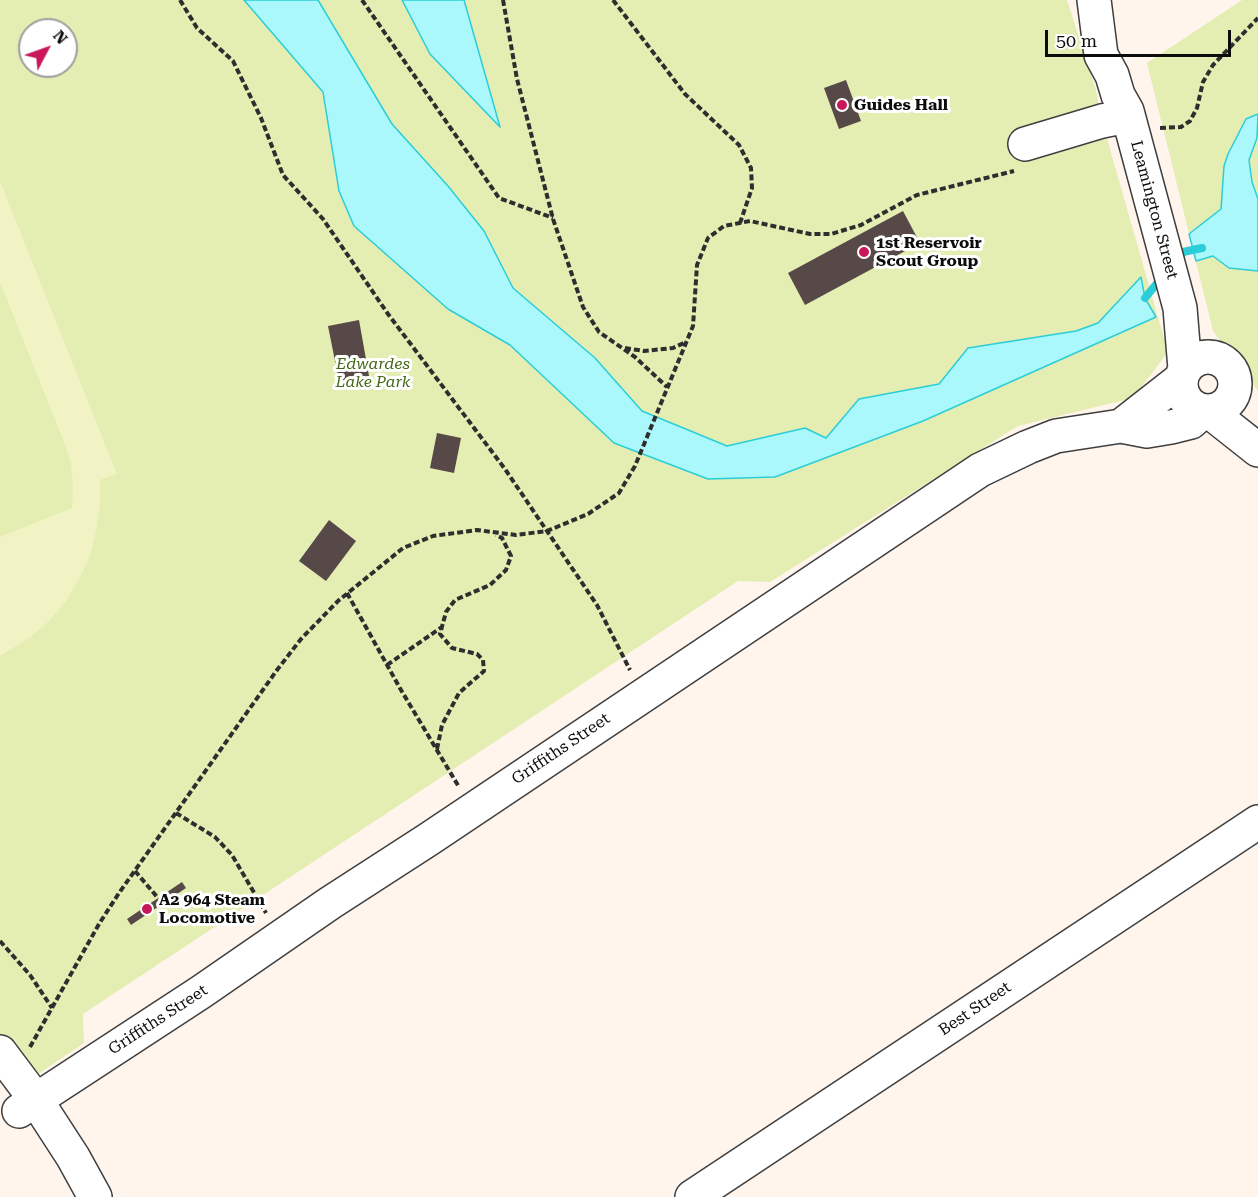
<!DOCTYPE html>
<style>
body{margin:0}
#map{position:relative;width:1258px;height:1197px;overflow:hidden;background:#fff5ec;font-family:"Roboto Serif",serif}
canvas{display:block}
.north{position:absolute;left:18px;top:18px;width:60px;height:60px;box-sizing:border-box;background:#fff;border:2px solid #9e9e9e;border-radius:50%;rotate:49deg;font-size:16px;font-weight:700;line-height:24px;text-align:center;color:#0c0c0c}
.north::after{content:'';display:block;margin:auto;width:21px;height:27px;background:#c8185a;clip-path:polygon(50% 0,100% 100%,50% 72%,0 100%)}
.scale{position:absolute;left:1045px;top:30px;width:186px;height:27px;box-sizing:border-box;border:3px solid #0c0c0c;border-top:0;padding-left:8px;font-size:18px;line-height:21px;white-space:nowrap;color:#0c0c0c;-webkit-text-stroke:4px #fff;paint-order:stroke}
</style>
<div id="map">
<canvas width="1258" height="1197"></canvas>
<div class="north">N</div>
<div class="scale">50 m</div>
</div>
<script>
const c = document.querySelector('canvas').getContext('2d');
c.lineJoin = 'round';
function fill(path, color) {
  c.fillStyle = color;
  c.fill(path, 'evenodd');
}
function toPath(rows) {
  const path = new Path2D();
  for (const r of rows) {
    if (r.length === 3) {
      path.moveTo(r[0] + r[2], r[1]);
      path.arc(r[0], r[1], r[2], 0, 2 * Math.PI);
      continue;
    }
    path.moveTo(r[0], r[1]);
    for (let i = 2; i < r.length; i += 2) path.lineTo(r[i], r[i + 1]);
  }
  return path;
}
function trace(path, color, width, dash) {
  c.strokeStyle = color;
  c.lineWidth = width;
  c.lineCap = dash ? 'butt' : 'round';
  c.setLineDash(dash || []);
  c.stroke(path);
}
function write(font, color, halo, rows, align = 'center') {
  c.font = font + ' "Roboto Serif",serif';
  c.lineWidth = 6;
  c.setLineDash([]);
  c.textBaseline = 'middle';
  c.strokeStyle = halo;
  c.fillStyle = color;
  for (const [text, x, y, turn = 0] of rows) {
    c.save();
    c.translate(x, y);
    c.rotate((+turn || 0) * Math.PI / 180);
    c.textAlign = isNaN(turn) ? turn : align;
    if (halo) c.strokeText(text, 0, 0);
    c.fillText(text, 0, 0);
    c.restore();
  }
}
fill(toPath([
 [0,0,1067,0,1096,90,1102,121,1168,352,1133,398,1018,426,770,582,738,581,83,1014,84,1043,38,1074,0,1034],
 [30,30,66,30,66,66,30,66],
 [1242,0,1258,0,1258,391,1213,331,1147,63]
]), '#e4edb2');
fill(toPath([
 [0,181,117,474,100,480,100,506,96,531,90,556,79,579,66,601,50,620,31,637,0,656,0,537,72,508,73,487,71,463,64,442,0,282]
]), '#f2f3c4');
const water = toPath([
 [244,0,318,0,392,124,448,186,484,231,513,288,595,358,642,411,727,446,805,428,826,438,859,399,939,384,968,348,1076,331,1098,323,1141,277,1145,298,1156,317,923,421,775,477,708,479,614,443,510,345,448,309,354,226,339,191,323,92,244,0],
 [402,0,464,0,500,127,430,54,402,0],
 [1258,114,1257,138,1249,160,1252,182,1258,199,1258,271,1229,268,1213,256,1196,261,1189,234,1221,209,1224,166,1228,154,1246,119,1258,114]
]);
fill(water, '#abf8fc');
trace(water, '#2bcdd9', 1.5);
trace(toPath([
 [1177,260,1183,252,1202,248],
 [1145,298,1163,276]
]), '#2bcdd9', 8);
fill(toPath([
 [846,80,861,121,839,129,824,88],
 [903,211,920,243,805,305,788,273],
 [359,320,369,376,339,381,328,326],
 [437,433,461,438,454,473,430,468],
 [329,520,356,541,326,581,299,561],
 [182,882,186,888,131,925,127,919]
]), '#564948');
const minor = toPath([
 [1094,0,1101,55,1112,75,1118,95,1127,111,1180,308,1185,369],
 [1025,144,1102,121,1127,116],
 [1208,384,27],
 [1210,412,1258,450],
 [1121,426,1181,379],
 [0,1052,36,1100,73,1157,95,1197],
 [19,1111,201,992,330,903,429,839,980,470,1028,447,1056,436,1121,426,1147,431,1171,427,1191,422,1203,411],
 [692,1197,1258,822]
]);
trace(minor, '#3f3f3f', 36);
trace(toPath([
 [180,0,197,28,233,61,261,118,283,175,323,219,388,314,505,469,597,605,630,670],
 [362,0,499,198,553,218],
 [503,0,517,79,553,219,583,307,599,332,635,357,667,387],
 [613,0,685,94,739,145,751,168,752,188,740,223],
 [1160,128,1181,127,1190,121,1197,108,1203,82,1213,65,1258,18],
 [625,348,644,351,673,348,686,342],
 [347,593,401,690,459,787],
 [387,665,442,627],
 [437,749,442,725,459,693,484,671,483,660,477,654,452,648,440,634,446,612,455,600,490,585,506,570,511,556,502,538,496,535],
 [176,813,215,837,232,855,266,913],
 [135,871,158,898],
 [0,941,30,975,52,1008],
 [30,1047,99,924,119,893,277,670,301,639,338,601,403,548,433,536,477,530,516,535,547,531,588,514,619,493,635,466,693,326,697,265,708,238,724,226,750,221,810,234,831,234,861,225,917,195,1014,171]
]), '#2e2e2e', 4, [6, 3]);
trace(minor, '#fff', 33);
for (const [x, y, r, color] of [
 [842,105,6,"#c8185a"],
 [864,252,6,"#c8185a"],
 [147,909,6,"#c8185a"]
]) {
  const dot = new Path2D();
  dot.arc(x, y, r, 0, 2 * Math.PI);
  c.fillStyle = color;
  c.fill(dot);
  trace(dot, '#fff', 2);
}
write('bold 16px', '#0c0c0c', '#fff', [
 ["Guides Hall",854,105],
 ["1st Reservoir",876,243],
 ["Scout Group",876,261],
 ["A2 964 Steam",159,900],
 ["Locomotive",159,918]
], 'left');
write('16px', '#0c0c0c', '#fff', [
 ["Leamington Street",1154,210,75],
 ["Griffiths Street",561,749,-34],
 ["Best Street",975,1009,-34],
 ["Griffiths Street",158,1020,-33]
]);
write('italic 16px', '#436917', '#fff', [
 ["Edwardes",373,364],
 ["Lake Park",373,382]
]);
</script>
